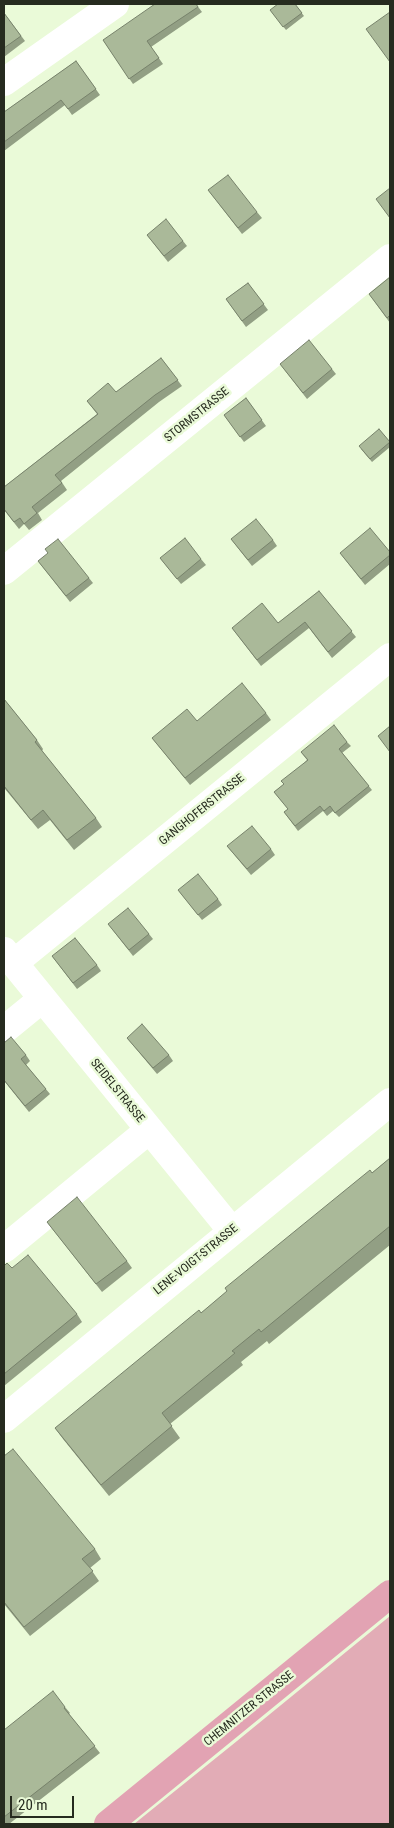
<!DOCTYPE html>
<style>
body{margin:0}
#map{position:relative;width:394px;height:1828px;overflow:hidden;background:#eafad8;font-family:"Roboto Condensed",sans-serif}
canvas{display:block}
.frame{position:absolute;inset:0;border:5px solid #262b1f;pointer-events:none}
.scale{position:absolute;left:10px;top:1796px;width:64px;height:22px;box-sizing:border-box;border:2px solid #262b1f;border-top:0;padding-left:6px;font-size:15px;line-height:18px;white-space:nowrap;color:#262b1f;-webkit-text-stroke:4px #eafad8;paint-order:stroke}
</style>
<div id="map">
<canvas width="394" height="1828"></canvas>
<div class="frame"></div>
<div class="scale">20 m</div>
</div>
<script>
const c = document.querySelector('canvas').getContext('2d');
c.lineJoin = 'round';
function fill(path, color) {
  c.fillStyle = color;
  c.fill(path, 'evenodd');
}
function toPath(rows) {
  const path = new Path2D();
  for (const r of rows) {
    path.moveTo(r[0], r[1]);
    for (let i = 2; i < r.length; i += 2) path.lineTo(r[i], r[i + 1]);
  }
  return path;
}
function trace(path, color, width, dash) {
  c.strokeStyle = color;
  c.lineWidth = width;
  c.lineCap = dash ? 'butt' : 'round';
  c.setLineDash(dash || []);
  c.stroke(path);
}
function write(font, color, halo, rows, align = 'center') {
  c.font = font + ' "Roboto Condensed",sans-serif';
  c.lineWidth = 5;
  c.setLineDash([]);
  c.textBaseline = 'middle';
  c.strokeStyle = halo;
  c.fillStyle = color;
  for (const [text, x, y, turn = 0] of rows) {
    c.save();
    c.translate(x, y);
    c.rotate((+turn || 0) * Math.PI / 180);
    c.textAlign = isNaN(turn) ? turn : align;
    if (halo) c.strokeText(text, 0, 0);
    c.fillText(text, 0, 0);
    c.restore();
  }
}
fill(toPath([
 [390,1616,390,1824,134,1824,237,1741]
]), '#e2acb6');
trace(toPath([
 [4,82,115,4],
 [4,571,390,258],
 [4,951,232,1231],
 [14,963,390,657],
 [4,1030,42,999],
 [4,1249,149,1130],
 [4,1419,390,1102]
]), '#fff', 28);
trace(toPath([
 [108,1824,390,1594]
]), '#e2a3b3', 28);
fill(toPath([
 [196,4,202,12,151,47,163,64,133,84,103,40],
 [295,4,304,16,286,30,270,10],
 [4,13,25,41,4,57],
 [76,61,100,95,72,115,65,105,4,151,4,112],
 [208,190,257,212,262,218,242,234],
 [147,235,183,241,187,246,168,262],
 [390,277,390,323,369,294],
 [248,283,268,310,246,327,226,299],
 [161,358,182,386,159,402,61,481,67,490,38,513,42,520,29,530,24,524,19,529,4,510,4,487,97,414,87,401,116,392],
 [280,364,332,369,336,374,307,399],
 [246,398,266,426,244,442,224,415],
 [379,429,390,443,390,447,372,462,361,449],
 [231,539,273,540,277,546,252,566],
 [390,552,390,564,365,585,340,553],
 [48,554,89,578,93,583,70,602,38,561],
 [160,558,201,559,206,565,181,584],
 [319,591,356,637,332,658,309,628,261,666,232,628,278,623],
 [4,699,37,740,43,749,42,751,96,818,102,827,74,850,50,820,38,829,5,789,4,790],
 [266,713,271,720,190,785,152,738,197,721],
 [347,742,351,746,342,753,372,790,339,817,333,811,327,816,323,811,298,831,284,812,288,809,274,792,284,784,307,760,301,752],
 [227,846,271,849,275,855,251,875],
 [178,890,218,899,222,905,202,920],
 [108,924,149,934,153,939,133,956],
 [52,956,97,965,101,971,77,989],
 [127,1038,169,1055,173,1061,157,1074],
 [4,1043,26,1055,30,1061,26,1065,50,1094,29,1112,5,1082,4,1083],
 [390,1158,390,1245,269,1344,267,1341,241,1362,243,1365,170,1424,180,1438,109,1496,63,1439,55,1428,201,1313],
 [47,1222,127,1261,132,1268,102,1292],
 [4,1266,12,1268,77,1314,82,1322,4,1386],
 [4,1456,95,1549,101,1559,90,1568,99,1581,30,1636,4,1604],
 [65,1707,70,1713,69,1714,100,1753,9,1824,4,1824,4,1730]
]), '#929f84');
const building = toPath([
 [155,4,196,4,198,7,147,41,159,58,129,79,103,40,155,4],
 [278,4,295,4,302,13,283,27,270,10,278,4],
 [390,12,390,62,366,29,390,12],
 [4,13,21,36,4,48,4,13],
 [76,61,96,89,68,109,61,100,4,142,4,112,76,61],
 [228,175,257,212,238,228,208,190,228,175],
 [390,188,390,218,376,199,390,188],
 [166,219,183,241,164,256,147,235,166,219],
 [390,277,390,315,387,318,369,294,390,277],
 [248,283,264,304,242,321,226,299,248,283],
 [309,340,332,369,303,393,280,364,309,340],
 [161,358,178,380,155,395,55,475,62,483,32,507,37,513,24,524,20,518,14,522,4,509,4,487,98,414,87,401,108,383,116,392,161,358],
 [246,398,262,420,240,437,224,415,246,398],
 [379,429,390,442,370,459,359,446,379,429],
 [256,519,273,540,248,560,231,539,256,519],
 [370,528,390,552,390,555,361,579,340,553,370,528],
 [185,538,201,559,177,579,160,558,185,538],
 [58,539,89,578,66,596,38,561,48,553,45,549,58,539],
 [319,591,352,631,328,652,305,622,257,660,232,628,262,603,278,623,319,591],
 [242,683,266,713,185,778,152,738,187,709,197,721,242,683],
 [4,699,37,740,35,742,96,818,67,840,43,810,31,820,4,786,4,699],
 [334,725,347,742,339,749,369,786,335,813,330,806,324,811,320,806,295,826,284,812,288,809,274,792,284,784,281,781,308,760,301,752,334,725],
 [390,726,390,752,378,736,390,726],
 [252,826,271,849,247,869,227,846,252,826],
 [198,874,218,899,198,915,178,890,198,874],
 [128,908,149,934,129,950,108,924,128,908],
 [75,938,97,965,73,983,52,956,75,938],
 [142,1024,169,1055,153,1068,127,1038,142,1024],
 [11,1037,26,1055,21,1059,46,1089,25,1106,4,1080,4,1043,11,1037],
 [390,1158,390,1226,261,1332,259,1329,232,1351,235,1353,162,1413,172,1426,101,1485,55,1428,199,1310,201,1313,227,1291,225,1288,370,1170,372,1173,390,1158],
 [77,1197,127,1261,96,1284,47,1222,77,1197],
 [28,1255,77,1314,4,1374,4,1266,7,1263,12,1268,28,1255],
 [13,1449,95,1549,82,1559,93,1571,24,1627,4,1602,4,1456,13,1449],
 [53,1691,65,1707,64,1708,95,1746,4,1817,4,1730,53,1691]
]);
fill(building, '#aab999');
trace(building, '#77826b', 1);
write('12px', '#262b1f', '#eafad8', [
 ["STORMSTRASSE",197,415,-39],
 ["GANGHOFERSTRASSE",202,810,-39],
 ["SEIDELSTRASSE",117,1091,51],
 ["LENE-VOIGT-STRASSE",196,1260,-39],
 ["CHEMNITZER STRASSE",249,1709,-39]
]);
</script>
